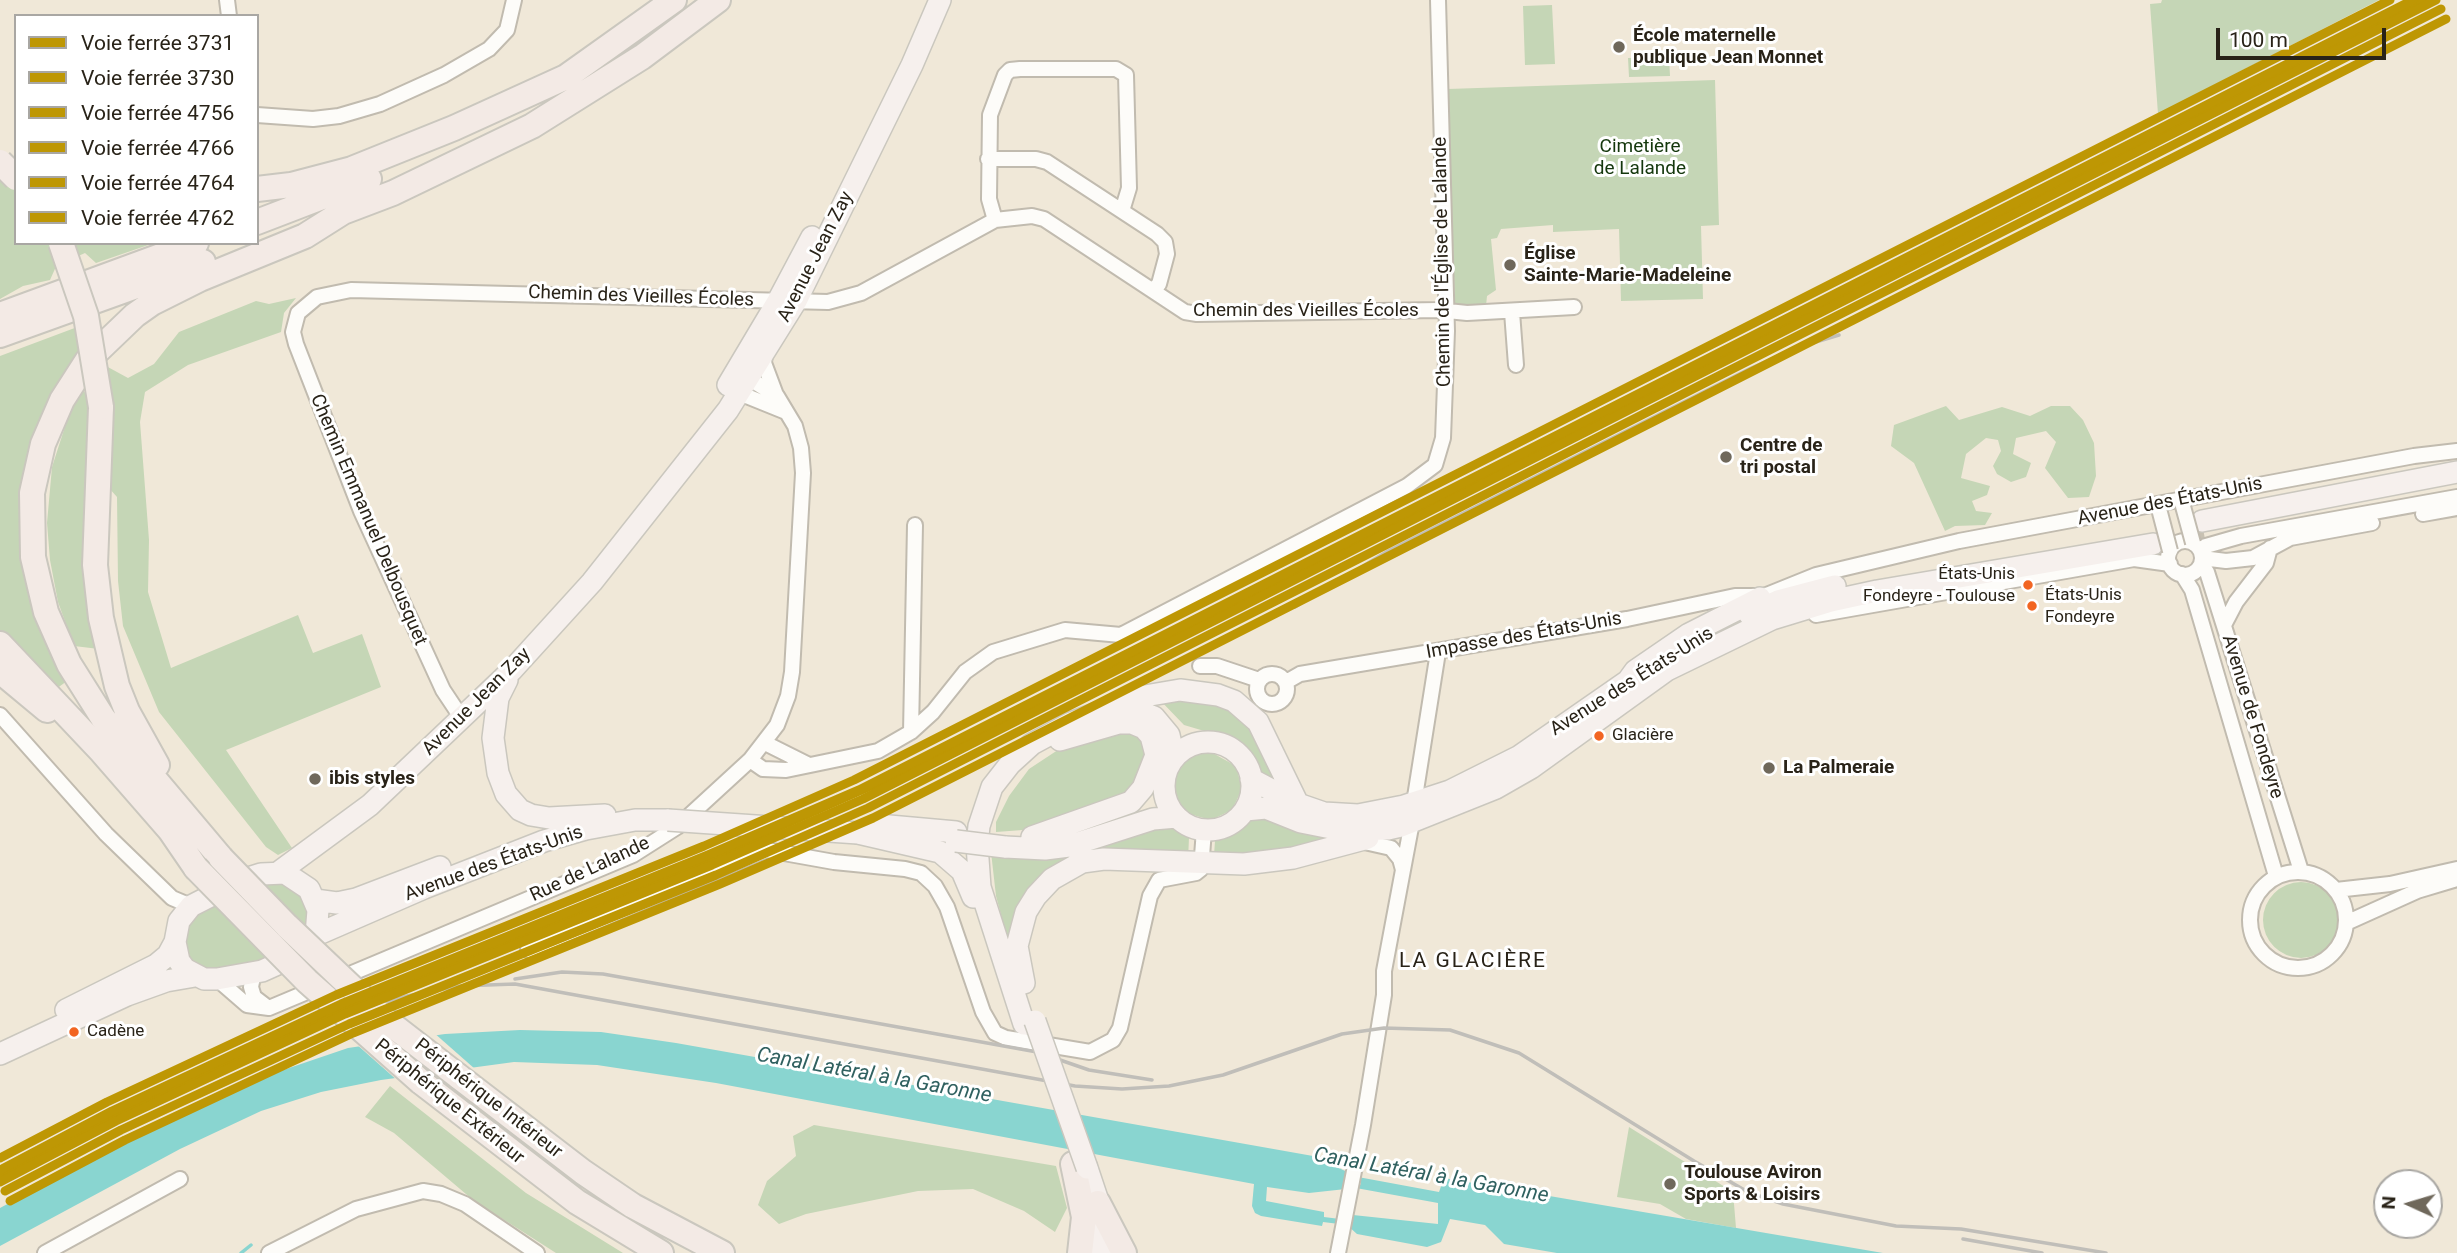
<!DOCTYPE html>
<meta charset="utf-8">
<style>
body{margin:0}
#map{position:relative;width:2457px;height:1253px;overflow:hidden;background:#f0e8d8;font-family:Roboto,sans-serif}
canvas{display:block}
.legend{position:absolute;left:14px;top:14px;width:245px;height:231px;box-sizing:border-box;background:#fff;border:2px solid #a9a7a3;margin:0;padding:9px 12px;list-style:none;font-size:21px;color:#292318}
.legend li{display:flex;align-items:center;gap:14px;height:35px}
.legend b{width:35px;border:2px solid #a9a7a3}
.north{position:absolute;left:2373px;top:1169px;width:70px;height:70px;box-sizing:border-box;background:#fff;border:2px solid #a9a7a3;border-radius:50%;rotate:274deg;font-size:19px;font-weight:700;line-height:28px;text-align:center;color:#292318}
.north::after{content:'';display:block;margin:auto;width:24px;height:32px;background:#6f685b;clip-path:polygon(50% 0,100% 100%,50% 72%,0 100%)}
.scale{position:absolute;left:2216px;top:28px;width:170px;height:32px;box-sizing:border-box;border:4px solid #292318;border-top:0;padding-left:9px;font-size:21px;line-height:24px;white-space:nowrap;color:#292318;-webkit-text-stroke:5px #fff;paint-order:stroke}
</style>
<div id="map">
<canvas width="2457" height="1253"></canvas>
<ul class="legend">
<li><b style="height:9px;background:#be9704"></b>Voie ferrée 3731</li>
<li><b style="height:9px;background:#be9704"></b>Voie ferrée 3730</li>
<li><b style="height:9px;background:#be9704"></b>Voie ferrée 4756</li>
<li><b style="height:9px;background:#be9704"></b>Voie ferrée 4766</li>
<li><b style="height:9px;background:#be9704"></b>Voie ferrée 4764</li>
<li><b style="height:9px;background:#be9704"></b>Voie ferrée 4762</li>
</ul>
<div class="north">N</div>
<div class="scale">100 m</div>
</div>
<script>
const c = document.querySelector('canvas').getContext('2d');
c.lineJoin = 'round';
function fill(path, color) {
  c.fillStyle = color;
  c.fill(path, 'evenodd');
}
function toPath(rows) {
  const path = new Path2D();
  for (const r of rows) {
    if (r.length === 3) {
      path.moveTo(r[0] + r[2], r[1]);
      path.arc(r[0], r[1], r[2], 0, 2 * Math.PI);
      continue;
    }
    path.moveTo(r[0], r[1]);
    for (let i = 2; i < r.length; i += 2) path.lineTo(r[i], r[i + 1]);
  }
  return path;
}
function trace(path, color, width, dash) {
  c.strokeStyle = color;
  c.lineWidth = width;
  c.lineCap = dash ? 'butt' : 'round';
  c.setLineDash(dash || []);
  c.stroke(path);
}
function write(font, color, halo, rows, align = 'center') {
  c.font = font + ' Roboto,sans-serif';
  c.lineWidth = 6;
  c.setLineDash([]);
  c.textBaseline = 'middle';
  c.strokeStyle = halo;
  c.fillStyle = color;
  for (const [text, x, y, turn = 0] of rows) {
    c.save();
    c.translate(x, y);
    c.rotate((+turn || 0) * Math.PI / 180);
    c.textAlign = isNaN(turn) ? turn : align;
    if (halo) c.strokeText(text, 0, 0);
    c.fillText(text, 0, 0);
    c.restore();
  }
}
fill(toPath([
 [2162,0,2379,0,2158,114,2150,4,2161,3],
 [1552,5,1555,64,1525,65,1523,6],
 [1669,57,1670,76,1629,77,1628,58],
 [1715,80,1719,225,1701,226,1703,299,1621,301,1619,229,1553,232,1553,225,1501,229,1497,238,1491,239,1496,290,1487,296,1486,306,1455,307,1448,89],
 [0,182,8,182,16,192,16,243,50,243,58,262,50,280,23,286,0,299],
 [70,243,154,243,96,263,85,253,76,257],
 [296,298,284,313,281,332,188,365,145,392,140,422,149,540,148,592,171,668,298,615,313,653,362,634,381,687,226,750,292,848,278,855,266,847,159,712,123,626,118,581,117,497,109,488,106,366,128,378,154,364,179,332,256,301,269,304],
 [80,326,83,353,26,475,67,681,56,689,0,635,0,356],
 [81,389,91,398,99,649,74,646,58,602,50,560,47,523,52,467,71,408],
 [1946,406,1959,420,2002,407,2030,416,2051,406,2070,406,2083,420,2094,443,2096,476,2089,497,2068,498,2045,468,2056,442,2046,431,2016,438,2013,454,2031,463,2026,477,2011,482,1997,474,1993,466,2001,451,1998,440,1986,438,1966,454,1961,478,1990,486,1987,495,1972,501,1976,511,1992,513,1985,525,1955,526,1945,531,1914,463,1891,446,1894,425],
 [1157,697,1237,708,1279,777,1269,780,1260,772,1250,752,1238,741,1184,725],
 [1133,730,1150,748,1139,788,1036,829,996,832,996,822,1009,796,1029,769,1070,742],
 [1209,751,1236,766,1242,789,1232,810,1211,820,1189,814,1180,806,1174,785,1176,775,1188,758],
 [1259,815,1337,835,1307,851,1214,855,1215,841],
 [1175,827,1189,837,1188,861,1060,867,1009,945,996,896,991,852,1141,829],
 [276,879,295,889,306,906,308,922,301,935,273,957,219,973,199,969,186,954,184,938,190,921,215,900],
 [2301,920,38],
 [390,1086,526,1193,623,1253,556,1253,473,1200,394,1133,365,1117],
 [814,1125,1056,1166,1067,1208,1055,1232,1024,1211,973,1189,918,1191,806,1214,779,1224,758,1205,767,1181,796,1156,793,1136],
 [1629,1127,1733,1192,1736,1228,1686,1219,1660,1204,1617,1197]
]), '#c5d6b6');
fill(toPath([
 [520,1030,601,1032,676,1043,1313,1156,1358,1177,1439,1192,1444,1178,1883,1253,1557,1253,1504,1244,1485,1225,1450,1219,1441,1242,1427,1247,1357,1234,1347,1225,1323,1222,1322,1226,1261,1216,1255,1213,1252,1206,1254,1184,716,1083,597,1065,514,1062,381,1080,321,1092,261,1111,180,1149,0,1246,0,1208,141,1132,245,1083,348,1048,445,1034],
 [1359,1179,1361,1184,1356,1188,1438,1203,1438,1224,1353,1215,1347,1220,1332,1218,1324,1217,1324,1212,1266,1201,1267,1187,1309,1193,1355,1188]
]), '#89d5d0');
fill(toPath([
 [433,1032,475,1069,398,1081,355,1043]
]), '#f0e8d8');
trace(toPath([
 [241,1253,251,1245]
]), '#89d5d0', 3.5);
trace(toPath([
 [2153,544,2205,534]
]), '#c8c1b2', 21, [21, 10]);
const minor = toPath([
 [227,0,229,16],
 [257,115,313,119,339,116,380,104,444,75,489,49,507,30,514,0],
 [988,159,1036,159,1047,162,1157,234,1165,242,1167,254,1159,284,1153,290],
 [995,220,989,199,990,115,1005,75,1010,70,1020,69,1116,69,1126,75,1129,188,1122,211],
 [1512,312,1516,365],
 [765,353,764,363,776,395],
 [736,387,739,393,786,412],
 [2423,514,2457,508],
 [2185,558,17],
 [2199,548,2241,536,2457,497],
 [2202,558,2226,561,2253,558,2290,538,2372,523],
 [2201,565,2207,572,2301,871],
 [2182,574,2192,590,2276,876],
 [1816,615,2134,559,2170,564],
 [2224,625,2236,602,2266,563,2270,548],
 [1200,666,1217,666,1259,680],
 [1272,689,15],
 [1286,682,1300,674,1627,619,1735,596,1764,596,1816,575,1959,541,2414,456,2457,451],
 [0,715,106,834,172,898,191,906],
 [463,720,443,690,361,511,296,344,293,332,298,313,317,297,351,290,828,302,861,293,995,220,1032,216,1044,219,1185,312,1197,314,1438,310,1467,313,1574,307],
 [911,732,915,525],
 [765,743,809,765],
 [750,760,763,769,786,770,878,751,911,732,933,712,965,672,993,652,1065,630,1121,635,1407,486,1435,465,1443,438,1447,331,1438,0],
 [1414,803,1438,652],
 [1360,841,1391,848,1400,859,1403,870],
 [2298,920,48],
 [2336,890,2390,884,2457,869],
 [2346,923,2417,891,2457,879],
 [528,950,767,850,834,862,905,869,921,873,935,886,947,907,983,1012,995,1033,1006,1038,1090,1052,1113,1040,1120,1028,1150,896,1159,880,1196,873,1201,869,1204,830],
 [254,972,251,987,254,997,267,1007],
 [217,979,247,1005,269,1008,633,855,677,827,750,760,777,725,788,696,792,672,803,473,801,448,795,426,777,396,753,381,741,379],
 [45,1253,180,1179],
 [269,1253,356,1209,423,1191,441,1194,465,1204,537,1253],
 [1338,1253,1363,1125,1384,995,1384,971,1412,822]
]);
const primary = toPath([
 [728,385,778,301,812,237],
 [2202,521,2457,472],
 [1749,614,1778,601,1835,586],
 [507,680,498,698,493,738,498,773,506,794,520,810,531,815,549,818,605,815],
 [1627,682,1635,671,1689,634,1760,598],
 [1114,713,1136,710,1154,717,1169,735,1174,758],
 [1208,786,44],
 [1251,779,1298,804,1324,813,1358,815,1404,806,1450,791,1518,757,1626,682],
 [1245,810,1266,808,1301,822,1341,830,1388,829,1401,826,1496,788,1531,768,1667,670,1772,619,1831,601,1877,591,2153,544],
 [878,825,956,832],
 [858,833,940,852,962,871,973,897],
 [1032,837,1131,802,1143,788,1156,755,1151,736,1144,728,1132,723,1119,723,1060,740],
 [1005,847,1045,849,1069,846,1153,819,1177,817],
 [279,872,370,805,512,670,592,582,728,410,796,301,912,65,940,0],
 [285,873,309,889,318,910,316,935,300,954,262,971,217,979,204,979,185,969,179,961,175,942,179,921,191,906,242,880,261,874,285,873],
 [315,900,337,903,356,899,440,867],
 [316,935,424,888,544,841,586,829,635,820,668,820],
 [1024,983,1017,946,1026,912,1036,896,1052,879,1082,862,1104,859,1244,864,1293,858,1368,838],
 [66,1010,156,965,168,955,175,942],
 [1024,1024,980,887,977,845,979,826,992,787,1010,764,1032,744,1071,723,1139,697,1180,690,1218,695,1234,701,1258,722,1298,804],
 [0,1054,127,995,166,981,195,976],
 [1087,1168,1103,1216],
 [1088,1202,1102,1253]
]);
const motorway = toPath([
 [257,189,291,185,352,169,454,128,566,77,674,0],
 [257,222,369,179],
 [0,315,196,243],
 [0,335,203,262],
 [101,407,95,565,101,618,117,686,127,711,157,765],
 [0,644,102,752,170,830,196,868],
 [0,671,47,710],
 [221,858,103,718,69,664,46,612,33,557,32,493,43,444,62,400,87,361,135,315,152,303,200,279,305,236,343,212,393,193,532,126,642,57,718,0],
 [458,1076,583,1172,633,1206,722,1253],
 [421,1082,577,1202,661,1253],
 [1073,1164,1084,1217,1080,1253],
 [1098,1203,1124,1253]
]);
trace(minor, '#c1bbaf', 18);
trace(primary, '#cac7be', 24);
trace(motorway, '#cac7be', 28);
trace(minor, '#fdfcf9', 14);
trace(primary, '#f6f0ed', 21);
trace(motorway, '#f3eae5', 24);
trace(toPath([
 [1310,582,1339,571],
 [1295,607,1388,551,1749,369,1796,348,1839,335],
 [515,979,562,972,603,974,1037,1052,1089,1070,1152,1080],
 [345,1014,407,996,460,986,515,984,1075,1086,1122,1089,1169,1086,1223,1075,1342,1034,1384,1028,1450,1030,1519,1053,1694,1161,1748,1192,1783,1204,1896,1226,1961,1229,2106,1253],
 [1963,1239,2042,1253]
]), '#c0beb9', 3.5);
const minorBridge = toPath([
 [2181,499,2193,543],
 [2158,505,2170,551]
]);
const primaryBridge = toPath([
 [668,820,858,833],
 [956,841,1005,847],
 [1035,1021,1087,1168]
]);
const motorwayBridge = toPath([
 [0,162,16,178],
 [61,243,86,316,101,407],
 [221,858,287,926,387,1021,458,1076],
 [196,868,307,981,421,1082]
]);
trace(minorBridge, '#c1bbaf', 18, []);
trace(primaryBridge, '#cac7be', 24, []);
trace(motorwayBridge, '#cac7be', 28, []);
trace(minorBridge, '#fdfcf9', 14);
trace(primaryBridge, '#f6f0ed', 21);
trace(motorwayBridge, '#f3eae5', 24);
trace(toPath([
 [0,1174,112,1114,299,1027,696,864,920,764,2423,0]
]), '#be9704', 9);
trace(toPath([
 [0,1182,116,1121,345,1014,712,865,863,799,2436,0]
]), '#be9704', 9);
trace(toPath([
 [5,1191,121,1130,349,1024,716,875,868,808,2441,9]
]), '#be9704', 9);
trace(toPath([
 [0,1170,112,1111,341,1004,708,855,859,790,2413,0]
]), '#be9704', 9);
trace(toPath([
 [10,1201,125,1140,353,1033,720,884,873,818,2446,19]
]), '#be9704', 9);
trace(toPath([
 [0,1158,107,1102,336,995,704,846,854,780,2390,0]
]), '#be9704', 9);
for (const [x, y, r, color] of [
 [1619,47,7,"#6f685b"],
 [1510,265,7,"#6f685b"],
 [1726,457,7,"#6f685b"],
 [2028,585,6,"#f26522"],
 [2032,606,6,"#f26522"],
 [1599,736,6,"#f26522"],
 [1769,768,7,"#6f685b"],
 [315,779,7,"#6f685b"],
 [74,1032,6,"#f26522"],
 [1670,1184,7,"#6f685b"]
]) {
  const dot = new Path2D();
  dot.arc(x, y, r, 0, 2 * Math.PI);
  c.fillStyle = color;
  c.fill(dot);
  trace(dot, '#fff', 2.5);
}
write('17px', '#292318', '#fff', [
 ["États-Unis",2015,575,"right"],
 ["Fondeyre - Toulouse",2015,597,"right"],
 ["États-Unis",2045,596],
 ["Fondeyre",2045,618],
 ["Glacière",1612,736],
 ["Cadène",87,1032]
], 'left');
write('bold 19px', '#292318', '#fff', [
 ["École maternelle",1633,36],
 ["publique Jean Monnet",1633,58],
 ["Église",1524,254],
 ["Sainte-Marie-Madeleine",1524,276],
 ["Centre de",1740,446],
 ["tri postal",1740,468],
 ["La Palmeraie",1783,768],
 ["ibis styles",329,779],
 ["Toulouse Aviron",1684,1173],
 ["Sports & Loisirs",1684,1195]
], 'left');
write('19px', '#14370c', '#fff', [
 ["Cimetière",1640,147],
 ["de Lalande",1640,169]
]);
write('19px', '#292318', '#fff', [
 ["Avenue Jean Zay",816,257,-63],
 ["Chemin de l'Église de Lalande",1443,262,-91],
 ["Chemin des Vieilles Écoles",641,297,2],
 ["Chemin des Vieilles Écoles",1306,311],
 ["Avenue des États-Unis",2170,502,-11],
 ["Chemin Emmanuel Delbousquet",368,520,67],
 ["Impasse des États-Unis",1524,636,-10],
 ["Avenue des États-Unis",1632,682,-32],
 ["Avenue Jean Zay",477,702,-45],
 ["Avenue de Fondeyre",2252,717,73],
 ["Avenue des États-Unis",494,864,-20],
 ["Rue de Lalande",590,870,-25],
 ["Périphérique Intérieur",488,1099,38],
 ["Périphérique Extérieur",449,1102,39]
]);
c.letterSpacing = '2px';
write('21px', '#292318', '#fff', [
 ["LA GLACIÈRE",1473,962]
]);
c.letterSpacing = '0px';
write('italic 21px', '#306160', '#fff', [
 ["Canal Latéral à la Garonne",874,1076,10],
 ["Canal Latéral à la Garonne",1431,1176,10]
]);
</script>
